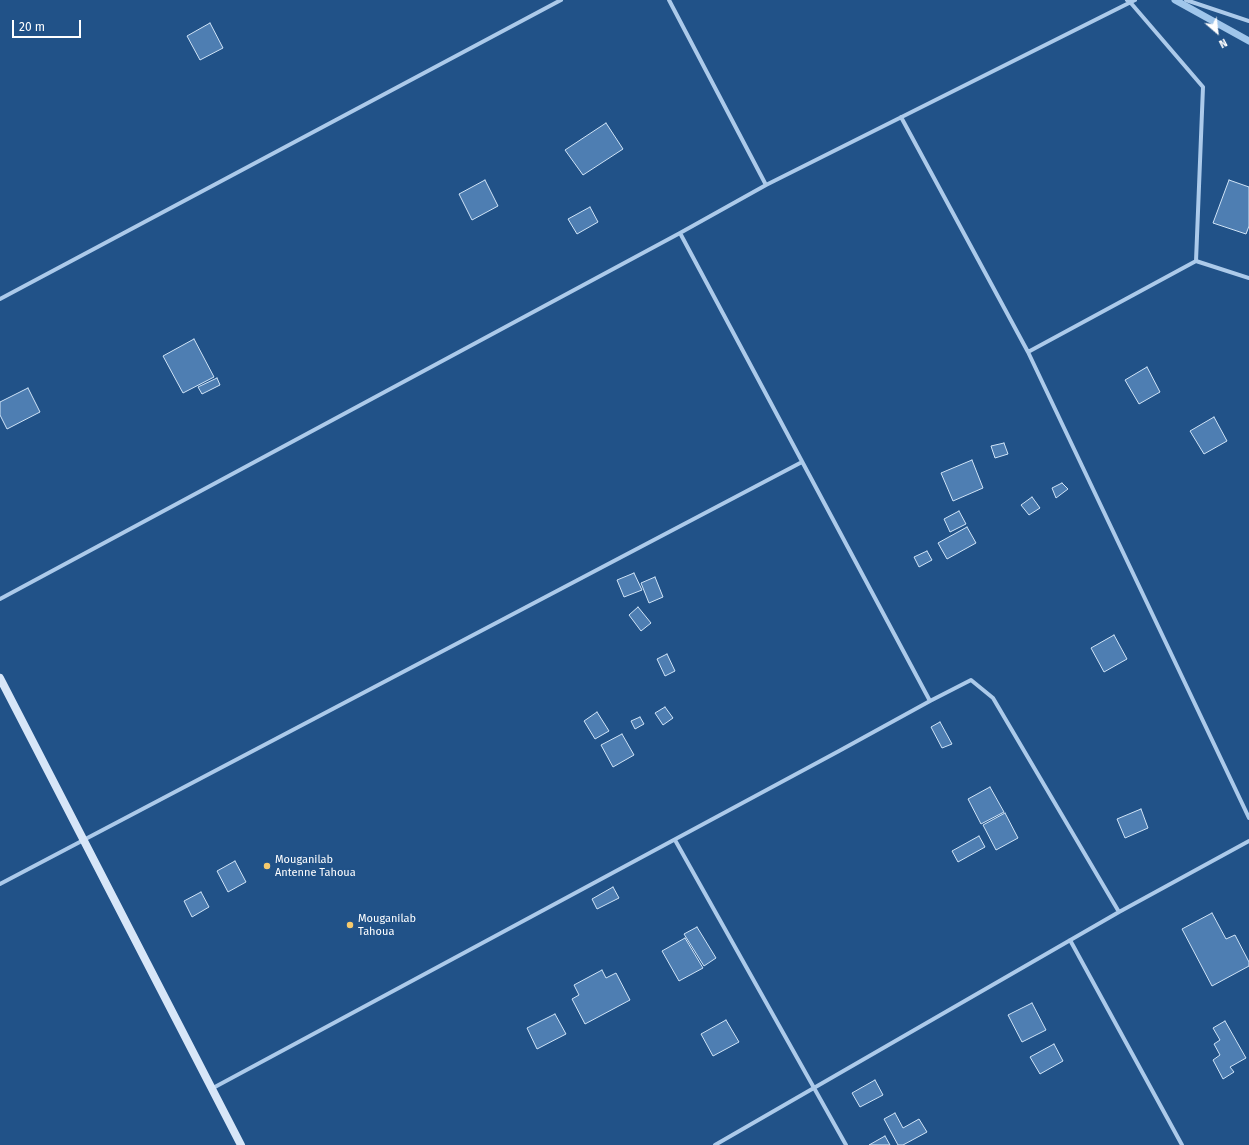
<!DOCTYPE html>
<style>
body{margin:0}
#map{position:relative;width:1249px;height:1145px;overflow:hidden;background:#215288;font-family:"Fira Sans",sans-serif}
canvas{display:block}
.north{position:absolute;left:1197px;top:12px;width:40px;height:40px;-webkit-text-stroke:3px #215288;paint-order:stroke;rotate:152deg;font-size:11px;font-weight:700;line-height:16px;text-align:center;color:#fff}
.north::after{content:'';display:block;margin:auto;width:14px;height:18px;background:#fff;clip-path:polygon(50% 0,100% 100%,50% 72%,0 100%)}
.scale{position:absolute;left:12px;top:20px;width:69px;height:18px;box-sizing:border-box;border:2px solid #fff;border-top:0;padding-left:5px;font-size:12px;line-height:14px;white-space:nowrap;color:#fff;-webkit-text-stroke:3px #215288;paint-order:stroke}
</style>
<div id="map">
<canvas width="1249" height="1145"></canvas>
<div class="north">N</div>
<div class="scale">20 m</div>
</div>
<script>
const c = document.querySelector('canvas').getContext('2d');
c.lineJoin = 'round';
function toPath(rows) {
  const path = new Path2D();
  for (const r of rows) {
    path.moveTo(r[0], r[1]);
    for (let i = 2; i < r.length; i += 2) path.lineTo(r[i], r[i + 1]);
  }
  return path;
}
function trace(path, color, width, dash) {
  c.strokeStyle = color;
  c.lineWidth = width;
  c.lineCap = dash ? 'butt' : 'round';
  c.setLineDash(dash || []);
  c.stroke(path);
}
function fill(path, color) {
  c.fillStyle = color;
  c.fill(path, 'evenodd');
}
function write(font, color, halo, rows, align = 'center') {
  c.font = font + ' "Fira Sans",sans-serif';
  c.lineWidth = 3.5;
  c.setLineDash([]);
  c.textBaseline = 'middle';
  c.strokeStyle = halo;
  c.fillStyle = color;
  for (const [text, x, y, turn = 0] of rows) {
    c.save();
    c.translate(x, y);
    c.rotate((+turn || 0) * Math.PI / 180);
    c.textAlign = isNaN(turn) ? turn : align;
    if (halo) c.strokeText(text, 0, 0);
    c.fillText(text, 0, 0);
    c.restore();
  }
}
trace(toPath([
 [1175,0,1249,41]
]), '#a0c6eb', 7);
const building = toPath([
 [210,23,223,48,200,60,187,36,210,23],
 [606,123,623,149,583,175,565,150,606,123],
 [485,180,498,206,472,220,459,194,485,180],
 [1229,180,1249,187,1249,226,1246,234,1213,223,1229,180],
 [590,207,598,222,577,234,568,219,590,207],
 [194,339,214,377,183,393,163,356,194,339],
 [1147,367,1160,392,1139,404,1125,380,1147,367],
 [217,378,220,385,202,394,198,387,217,378],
 [28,388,40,412,7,429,0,415,0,402,28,388],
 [1214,417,1227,441,1204,454,1190,431,1214,417],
 [1004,443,1008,454,995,458,991,446,1004,443],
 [972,460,983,488,953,501,941,473,972,460],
 [1062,483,1068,489,1056,498,1052,488,1062,483],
 [1032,497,1040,508,1029,515,1021,505,1032,497],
 [959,511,966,524,950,532,944,519,959,511],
 [967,527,976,543,947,559,938,543,967,527],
 [927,551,932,560,919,567,914,557,927,551],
 [634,573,642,590,624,597,617,580,634,573],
 [655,577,663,597,649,603,641,583,655,577],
 [638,607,651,623,641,631,629,615,638,607],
 [1114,635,1127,659,1104,672,1091,648,1114,635],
 [667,654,675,671,665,676,657,659,667,654],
 [665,707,673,718,663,725,655,713,665,707],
 [597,712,609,731,595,739,584,721,597,712],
 [640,717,644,724,635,729,631,721,640,717],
 [940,722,952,744,942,748,931,727,940,722],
 [622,734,634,755,613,767,601,745,622,734],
 [990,787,1004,812,981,824,968,799,990,787],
 [1141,809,1148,828,1125,838,1117,819,1141,809],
 [1005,813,1018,838,996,850,983,825,1005,813],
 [979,836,985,847,958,862,952,851,979,836],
 [235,861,246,882,228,892,217,871,235,861],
 [613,887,619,898,597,909,592,899,613,887],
 [201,892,209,907,192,917,184,901,201,892],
 [1212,913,1226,939,1235,935,1249,962,1249,966,1212,986,1182,929,1212,913],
 [697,927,716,958,704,966,684,934,697,927],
 [685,938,703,968,679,981,662,951,685,938],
 [602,970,606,978,616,973,630,1000,585,1024,572,999,579,995,574,985,602,970],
 [1032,1003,1046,1030,1022,1042,1008,1015,1032,1003],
 [555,1014,566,1034,537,1049,527,1028,555,1014],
 [726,1020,739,1042,713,1056,701,1034,726,1020],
 [1225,1021,1246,1058,1230,1067,1234,1072,1223,1079,1213,1060,1220,1055,1214,1044,1220,1040,1213,1028,1225,1021],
 [1054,1044,1063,1061,1040,1074,1030,1057,1054,1044],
 [875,1080,883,1095,860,1107,852,1093,875,1080],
 [895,1113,903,1128,919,1119,927,1132,903,1145,898,1145,884,1119,895,1113],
 [885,1136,890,1145,869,1145,885,1136]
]);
fill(building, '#4e7eb2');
trace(building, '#d0e4f7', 1);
trace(toPath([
 [669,0,766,185],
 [1127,0,1130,2,1203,87,1196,261],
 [1186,0,1249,21],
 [901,117,1028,352,1249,818],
 [680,233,930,701],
 [0,299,561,0],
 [1028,352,1196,261,1249,278],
 [0,599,680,233,766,185,1135,0],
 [675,840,846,1145],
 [0,884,802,462],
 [1070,940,1182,1145],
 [213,1088,839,751,930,701,971,680,993,698,1119,912],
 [715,1145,1119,912,1249,841]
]), '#accaea', 4);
trace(toPath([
 [0,678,241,1145]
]), '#d7e6f8', 8);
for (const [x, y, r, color] of [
 [267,866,4,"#f6ca6d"],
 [350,925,4,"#f6ca6d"]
]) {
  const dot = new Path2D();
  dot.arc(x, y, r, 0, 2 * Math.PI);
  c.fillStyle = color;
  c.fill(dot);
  trace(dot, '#215288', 1.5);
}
write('11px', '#fff', '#215288', [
 ["Mouganilab",275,860],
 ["Antenne Tahoua",275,873],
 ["Mouganilab",358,919],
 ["Tahoua",358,932]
], 'left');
</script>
